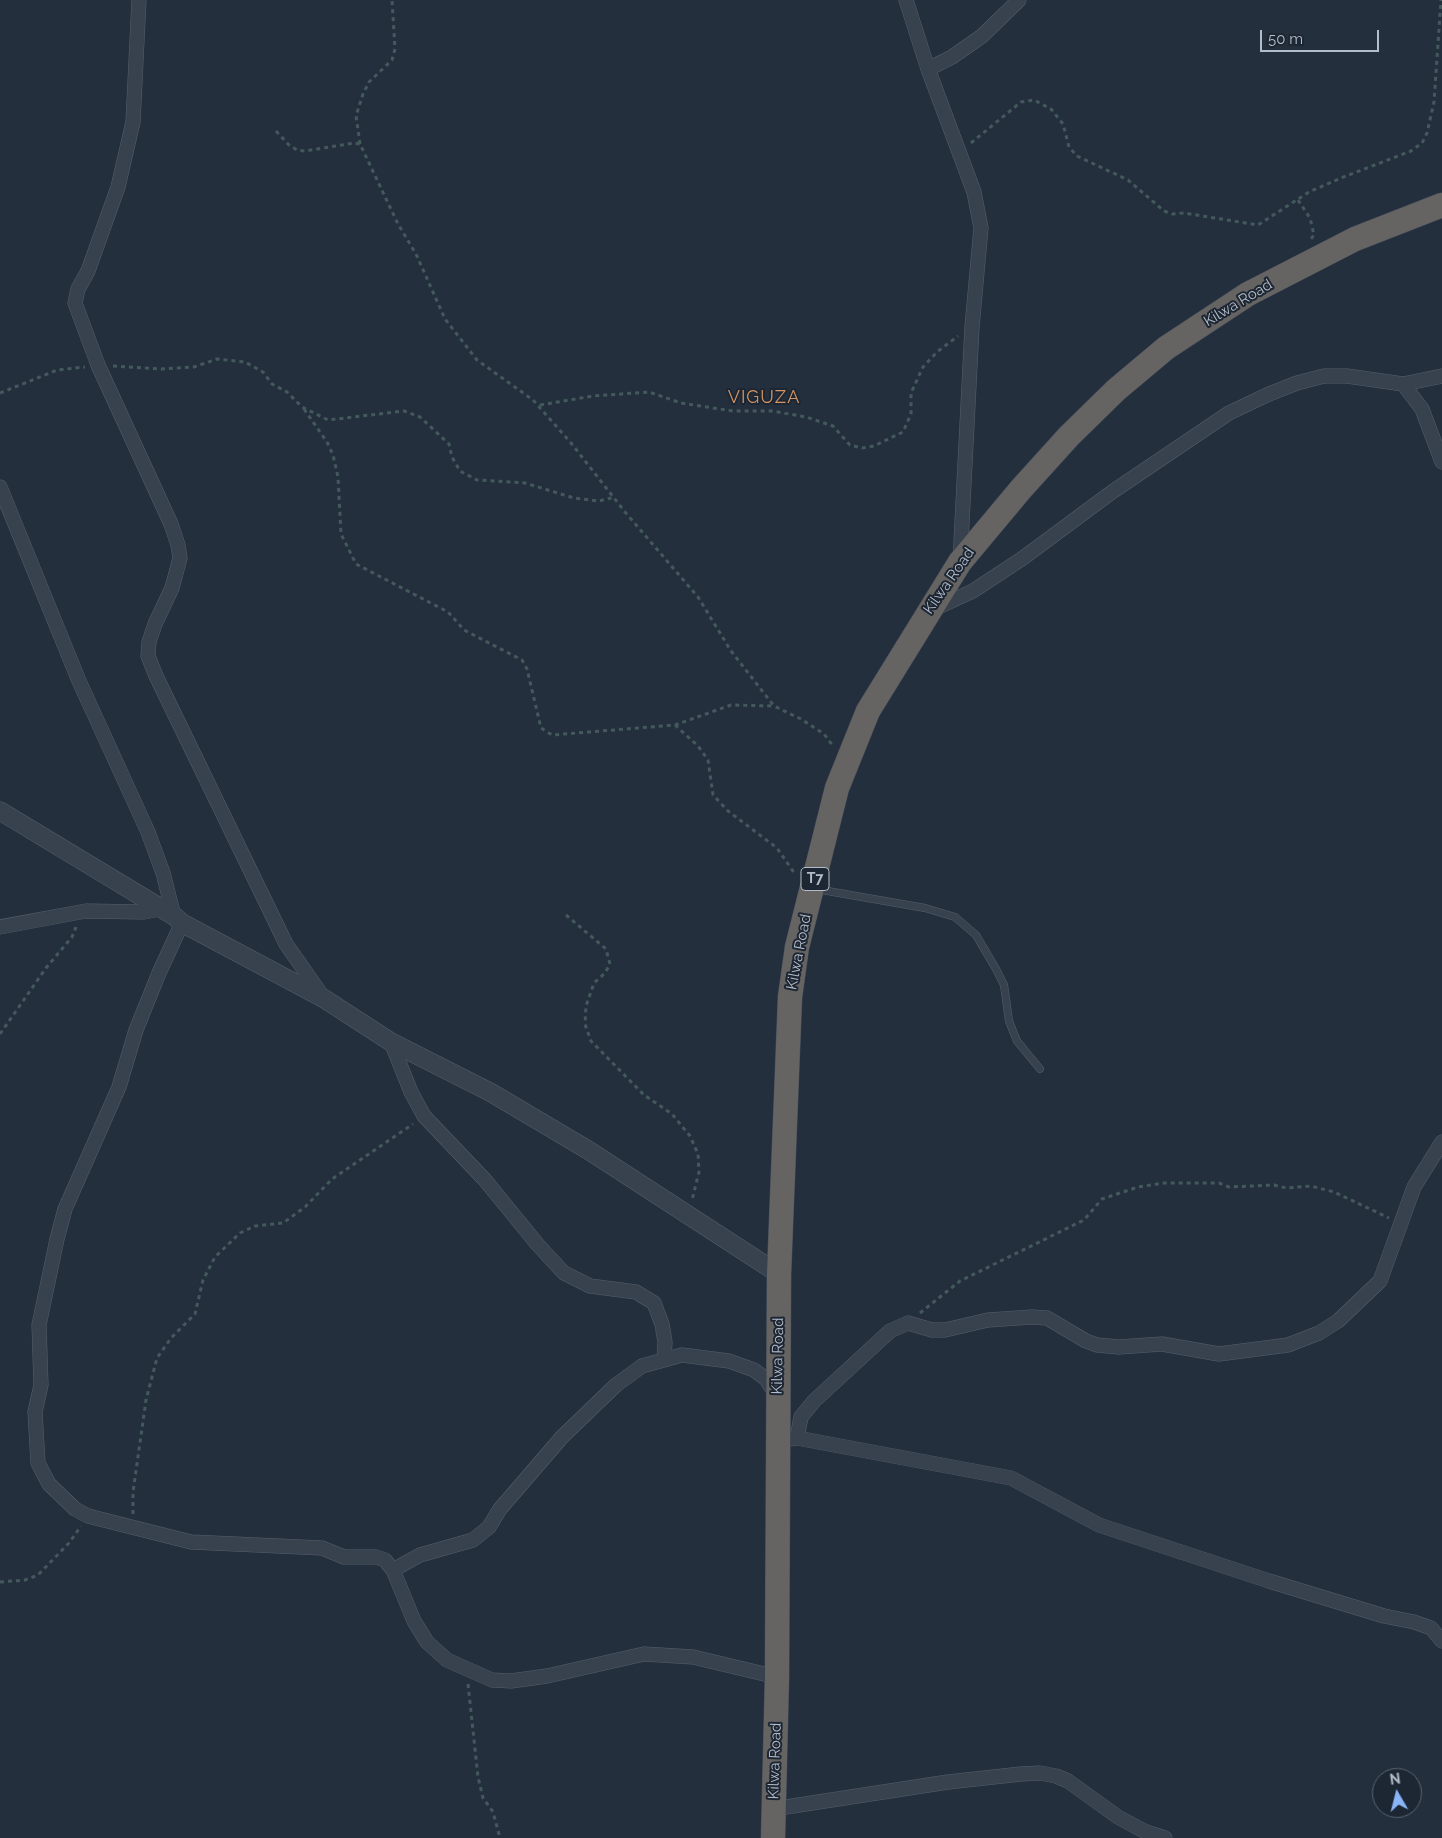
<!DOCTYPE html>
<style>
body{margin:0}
#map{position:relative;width:1442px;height:1838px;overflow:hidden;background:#242f3e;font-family:Raleway,sans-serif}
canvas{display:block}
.north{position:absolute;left:1372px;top:1768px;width:50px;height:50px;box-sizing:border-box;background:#1d2633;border:1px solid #59626f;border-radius:50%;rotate:352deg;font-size:14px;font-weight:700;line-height:20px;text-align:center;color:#b4bcc9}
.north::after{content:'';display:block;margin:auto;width:18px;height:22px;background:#8ab4f8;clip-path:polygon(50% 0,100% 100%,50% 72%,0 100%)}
.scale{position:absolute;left:1260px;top:30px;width:119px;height:22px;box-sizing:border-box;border:2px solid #b4bcc9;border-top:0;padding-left:6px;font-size:15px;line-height:18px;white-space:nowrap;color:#b4bcc9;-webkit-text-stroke:4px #1d2633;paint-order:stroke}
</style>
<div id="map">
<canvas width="1442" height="1838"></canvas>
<div class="north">N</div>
<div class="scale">50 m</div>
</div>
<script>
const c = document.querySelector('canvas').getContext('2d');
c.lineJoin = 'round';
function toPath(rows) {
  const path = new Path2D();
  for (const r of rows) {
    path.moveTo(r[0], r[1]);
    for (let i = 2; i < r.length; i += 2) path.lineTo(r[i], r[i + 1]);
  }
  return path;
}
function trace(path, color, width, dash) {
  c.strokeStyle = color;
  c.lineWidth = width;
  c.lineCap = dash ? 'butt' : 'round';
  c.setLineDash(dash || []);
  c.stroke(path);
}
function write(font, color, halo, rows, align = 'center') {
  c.font = font + ' Raleway,sans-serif';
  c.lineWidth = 4;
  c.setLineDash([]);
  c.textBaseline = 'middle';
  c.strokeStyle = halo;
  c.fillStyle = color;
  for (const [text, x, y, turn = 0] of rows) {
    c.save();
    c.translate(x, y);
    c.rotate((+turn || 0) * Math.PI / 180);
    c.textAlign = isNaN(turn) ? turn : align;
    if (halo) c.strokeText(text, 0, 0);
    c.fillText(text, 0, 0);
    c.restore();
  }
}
const service = toPath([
 [816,889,925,908,955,917,976,935,996,969,1004,985,1009,1021,1017,1041,1040,1069]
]);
const minor = toPath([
 [139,0,133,122,118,187,88,271,78,289,75,303,98,365,171,524,178,545,180,558,172,588,155,624,149,642,148,656,156,676,286,944,323,997],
 [906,0,928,69,974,192,981,228,972,327,960,561],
 [928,69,952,57,982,36,1019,0],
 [1403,384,1422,409,1442,462],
 [0,487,79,681,148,832,163,873,174,916],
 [934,609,973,591,1023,558,1112,492,1229,413,1269,394,1297,383,1324,376,1347,376,1403,384,1442,376],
 [182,923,159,973,136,1030,119,1087,65,1209,57,1239,39,1325,41,1385,35,1412,38,1463,49,1484,75,1509,88,1516,191,1542,322,1548,344,1557,376,1557,385,1560,393,1570,414,1621,427,1642,447,1660,492,1680,511,1681,547,1676,644,1654,693,1657,777,1677],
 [0,927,86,911,144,912,160,909],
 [391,1042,411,1092,424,1116,485,1180,538,1245,564,1273,590,1286,636,1292,654,1303,662,1324,665,1342,664,1360],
 [797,1438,801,1417,814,1401,890,1331,908,1323,932,1330,945,1330,988,1320,1032,1317,1047,1318,1086,1341,1097,1345,1119,1347,1162,1344,1219,1354,1288,1345,1319,1333,1338,1321,1380,1281,1414,1187,1442,1142],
 [790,1439,797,1438,1011,1478,1099,1525,1269,1581,1384,1616,1414,1622,1431,1628,1442,1641],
 [393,1570,420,1555,473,1540,489,1527,500,1509,562,1437,616,1385,642,1366,682,1355,729,1361,754,1370,766,1379,776,1395],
 [773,1809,948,1782,1021,1774,1040,1773,1056,1776,1068,1781,1118,1817,1146,1832,1165,1838]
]);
const tertiary = toPath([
 [0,811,174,916,182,923,323,998,391,1042,490,1092,588,1150,779,1274]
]);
const trunk = toPath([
 [773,1838,777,1677,779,1274,790,997,797,947,837,788,868,711,960,562,1021,489,1069,436,1116,390,1166,348,1248,294,1355,239,1442,205]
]);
trace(service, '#565f6c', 8);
trace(minor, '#565f6c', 15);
trace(tertiary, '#565f6c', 19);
trace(trunk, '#434c59', 25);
trace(toPath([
 [276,131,289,145,297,150,305,151,354,143,360,144,398,224,416,254,445,319,477,360,533,400,571,443,625,512,698,597,731,651,774,706,801,719,824,734,833,746],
 [971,143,1021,102,1034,100,1051,109,1063,124,1069,147,1077,156,1128,180,1164,211,1172,214,1184,213,1258,225,1309,192,1341,178,1411,151,1422,143,1427,133,1434,102,1441,0],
 [360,144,356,116,363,94,369,82,392,60,395,49,392,0],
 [1298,200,1310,218,1314,235,1311,239],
 [113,366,161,369,194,367,217,359,245,362,263,372,272,384,287,392,302,407,328,420,404,411,420,417,449,444,452,457,460,471,477,480,525,483,574,498,599,501,615,497],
 [0,393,57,370,85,367],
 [540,405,593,396,649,392,681,403,733,411,772,411,806,417,833,426,850,445,862,448,874,446,903,432,911,414,911,393,923,367,937,352,958,336],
 [304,409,327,442,333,455,338,477,341,534,356,564,448,612,464,630,522,660,527,669,541,728,552,735,675,725,731,705,774,706],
 [675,725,698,746,708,760,713,795,728,811,777,848,795,874],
 [566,915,606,949,610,964,605,973,594,983,586,1006,585,1024,591,1041,644,1095,672,1114,690,1136,698,1154,699,1172,692,1200],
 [0,1034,46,968,72,937,76,927],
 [920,1313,960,1281,1084,1220,1102,1199,1138,1187,1164,1183,1219,1183,1229,1187,1274,1185,1286,1188,1311,1186,1334,1192,1389,1218],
 [133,1514,133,1492,146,1400,157,1358,171,1338,195,1314,203,1280,215,1257,240,1233,255,1226,283,1223,305,1207,332,1179,413,1124],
 [0,1582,25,1580,38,1575,69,1543,81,1526],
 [468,1684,478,1777,483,1798,493,1812,500,1838]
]), '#44595c', 3, [4, 4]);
trace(service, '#38414e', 7);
trace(minor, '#38414e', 14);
trace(tertiary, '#38414e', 18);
trace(trunk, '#656462', 24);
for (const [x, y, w] of [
 [815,879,28]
]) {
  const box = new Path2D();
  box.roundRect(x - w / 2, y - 11.5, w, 23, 4);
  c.fillStyle = '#1d2633';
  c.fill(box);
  trace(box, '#b4bcc9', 1);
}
write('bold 14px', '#b4bcc9', null, [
 ["T7",815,879]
]);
write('15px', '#b4bcc9', '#1d2633', [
 ["Kilwa Road",1238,303,-31],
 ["Kilwa Road",949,581,-55],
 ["Kilwa Road",799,952,-79],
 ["Kilwa Road",778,1356,-89],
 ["Kilwa Road",775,1761,-88]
]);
c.letterSpacing = '1px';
write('18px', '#d59563', '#1d2633', [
 ["VIGUZA",764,398]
]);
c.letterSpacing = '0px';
</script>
